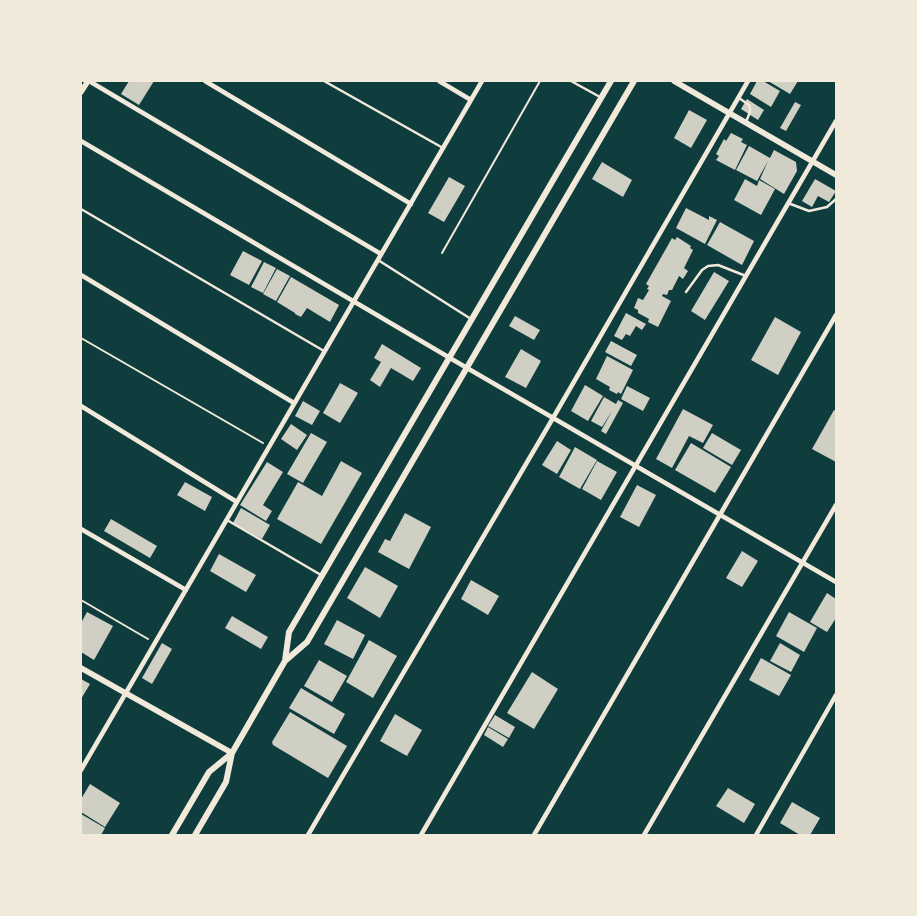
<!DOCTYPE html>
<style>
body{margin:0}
#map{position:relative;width:917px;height:916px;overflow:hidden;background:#0f3d3e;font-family:Roboto,sans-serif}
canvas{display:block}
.frame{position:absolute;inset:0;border:82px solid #f1e9da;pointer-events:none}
</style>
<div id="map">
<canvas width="917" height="916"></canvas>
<div class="frame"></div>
</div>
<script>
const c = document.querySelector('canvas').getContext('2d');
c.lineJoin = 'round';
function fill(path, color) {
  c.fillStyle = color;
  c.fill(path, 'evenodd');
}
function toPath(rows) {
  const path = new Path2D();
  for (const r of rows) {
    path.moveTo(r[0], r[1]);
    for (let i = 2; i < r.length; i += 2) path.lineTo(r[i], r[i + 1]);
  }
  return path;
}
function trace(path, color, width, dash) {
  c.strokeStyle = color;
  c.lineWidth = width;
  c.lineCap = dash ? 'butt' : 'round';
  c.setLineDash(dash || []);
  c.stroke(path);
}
fill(toPath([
 [129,81,154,81,139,105,121,94],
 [757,81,763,81,780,91,771,107,750,94],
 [768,81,798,81,790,94],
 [747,99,764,110,758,120,741,109],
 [795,102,801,105,786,131,780,128],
 [689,110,707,120,691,148,674,138],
 [731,133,743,139,741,142,747,145,735,170,716,160,719,156,716,154,724,139,726,141],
 [749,146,770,158,774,150,796,162,797,171,784,194,760,179,768,161,757,181,736,170],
 [602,162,632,180,623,197,592,179],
 [449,177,465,186,444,222,428,213],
 [745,179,757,186,759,180,775,189,761,215,734,200],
 [815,179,836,191,829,202,818,196,812,207,802,201],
 [686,208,709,220,709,216,717,220,705,244,676,228],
 [720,222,754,241,742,265,707,245],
 [677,237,691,246,690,248,693,250,684,268,688,271,683,279,679,276,672,290,669,290,667,295,663,294,662,296,671,301,658,327,648,322,649,319,638,313,638,310,634,308,638,298,643,300,649,290,647,289,649,286,646,284,672,238,675,240],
 [243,251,262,261,249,285,230,275],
 [264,262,276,268,263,293,251,287],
 [277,269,290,276,276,301,263,294],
 [714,272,729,281,705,320,691,311],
 [291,277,339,305,330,322,307,308,301,317,295,314,295,313,277,302],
 [626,313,646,324,642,330,636,326,630,336,626,334,622,340,614,336],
 [515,316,540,330,534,340,509,326],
 [775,317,801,332,778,375,751,360],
 [611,341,637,355,631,366,605,352],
 [382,344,421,368,413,381,391,368,380,387,370,380,381,362,374,358],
 [521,349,541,361,526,388,505,377],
 [607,356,633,370,621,394,618,392,617,394,609,390,610,387,596,379],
 [340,383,358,393,340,423,323,413],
 [585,385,603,396,588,421,571,411],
 [627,386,650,398,643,411,621,399],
 [604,397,616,404,618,400,623,403,606,434,601,431,612,411,602,427,591,421],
 [303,401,320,411,312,425,295,416],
 [683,409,713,425,703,443,689,436,672,468,656,459],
 [834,410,836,411,836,462,812,449],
 [291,424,307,435,297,450,281,439],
 [311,433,327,442,303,483,287,474],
 [712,433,741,450,732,465,703,448],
 [557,441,571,450,557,474,542,465],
 [691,443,731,467,715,493,675,470],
 [575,447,597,460,580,489,559,477],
 [341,461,362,473,321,544,277,519,298,482,322,496],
 [597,461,617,472,601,500,582,489],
 [267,462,283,472,263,505,272,511,266,521,240,505],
 [185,482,212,497,205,511,177,495],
 [637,485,656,495,639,527,620,517],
 [241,508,270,525,262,539,233,523],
 [405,513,431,527,409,569,378,552,385,539,390,541],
 [111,519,157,546,150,558,104,531],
 [742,551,758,561,742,587,726,578],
 [219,554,256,575,246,592,210,571],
 [365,567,398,586,380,618,347,598],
 [471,580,499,596,488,615,461,599],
 [827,593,836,599,836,618,827,632,810,622],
 [87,612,113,626,94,660,81,652,81,623],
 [789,612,817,628,804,652,776,636],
 [232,616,268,637,261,649,225,628],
 [337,620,365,635,353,659,324,644],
 [369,640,397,656,373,698,346,682],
 [162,643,172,649,152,684,142,678],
 [780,643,800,655,791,672,770,661],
 [761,658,791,675,779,696,749,680],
 [319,660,347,676,332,702,304,686],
 [532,672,558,689,534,729,507,713],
 [81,679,90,684,81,699],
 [301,688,345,714,334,734,289,708],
 [290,712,347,746,328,778,273,745,272,742],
 [395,714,422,730,407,756,380,741],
 [495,715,515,727,509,738,488,726],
 [488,727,508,739,503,747,484,735],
 [90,784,120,803,105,827,81,812,81,799],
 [728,788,755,804,744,823,716,806],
 [792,802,820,818,810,835,800,835,780,823],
 [81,814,105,828,101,835,81,835]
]), '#cfcfc3');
trace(toPath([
 [442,253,540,81],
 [81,338,263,443],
 [81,600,148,639]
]), '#f1e9da', 2);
trace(toPath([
 [324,81,443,148],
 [571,81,600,97],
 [739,98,749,105,750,108,750,112,746,122],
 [788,203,809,211,827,207,836,199],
 [81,209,324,351],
 [378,260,471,319],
 [686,292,702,270,708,266,718,265,746,276],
 [227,520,321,575]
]), '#f1e9da', 2.5);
trace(toPath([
 [89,81,381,254],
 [205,81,411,204],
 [439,81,471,100],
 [81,141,467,368,836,582],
 [81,275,294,403],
 [81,406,237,502],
 [81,529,186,590],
 [81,770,482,81],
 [308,835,553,418,748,81],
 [421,835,836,121],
 [534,835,836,315],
 [644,835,836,505],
 [756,835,836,695]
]), '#f1e9da', 4.5);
trace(toPath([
 [674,81,836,175],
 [81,92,88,81],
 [81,668,232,753]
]), '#f1e9da', 5.5);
trace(toPath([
 [285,661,289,632,611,81],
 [172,835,209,772,232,753],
 [195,835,226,782,232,753,285,661,307,642,634,81]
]), '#f1e9da', 6);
</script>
